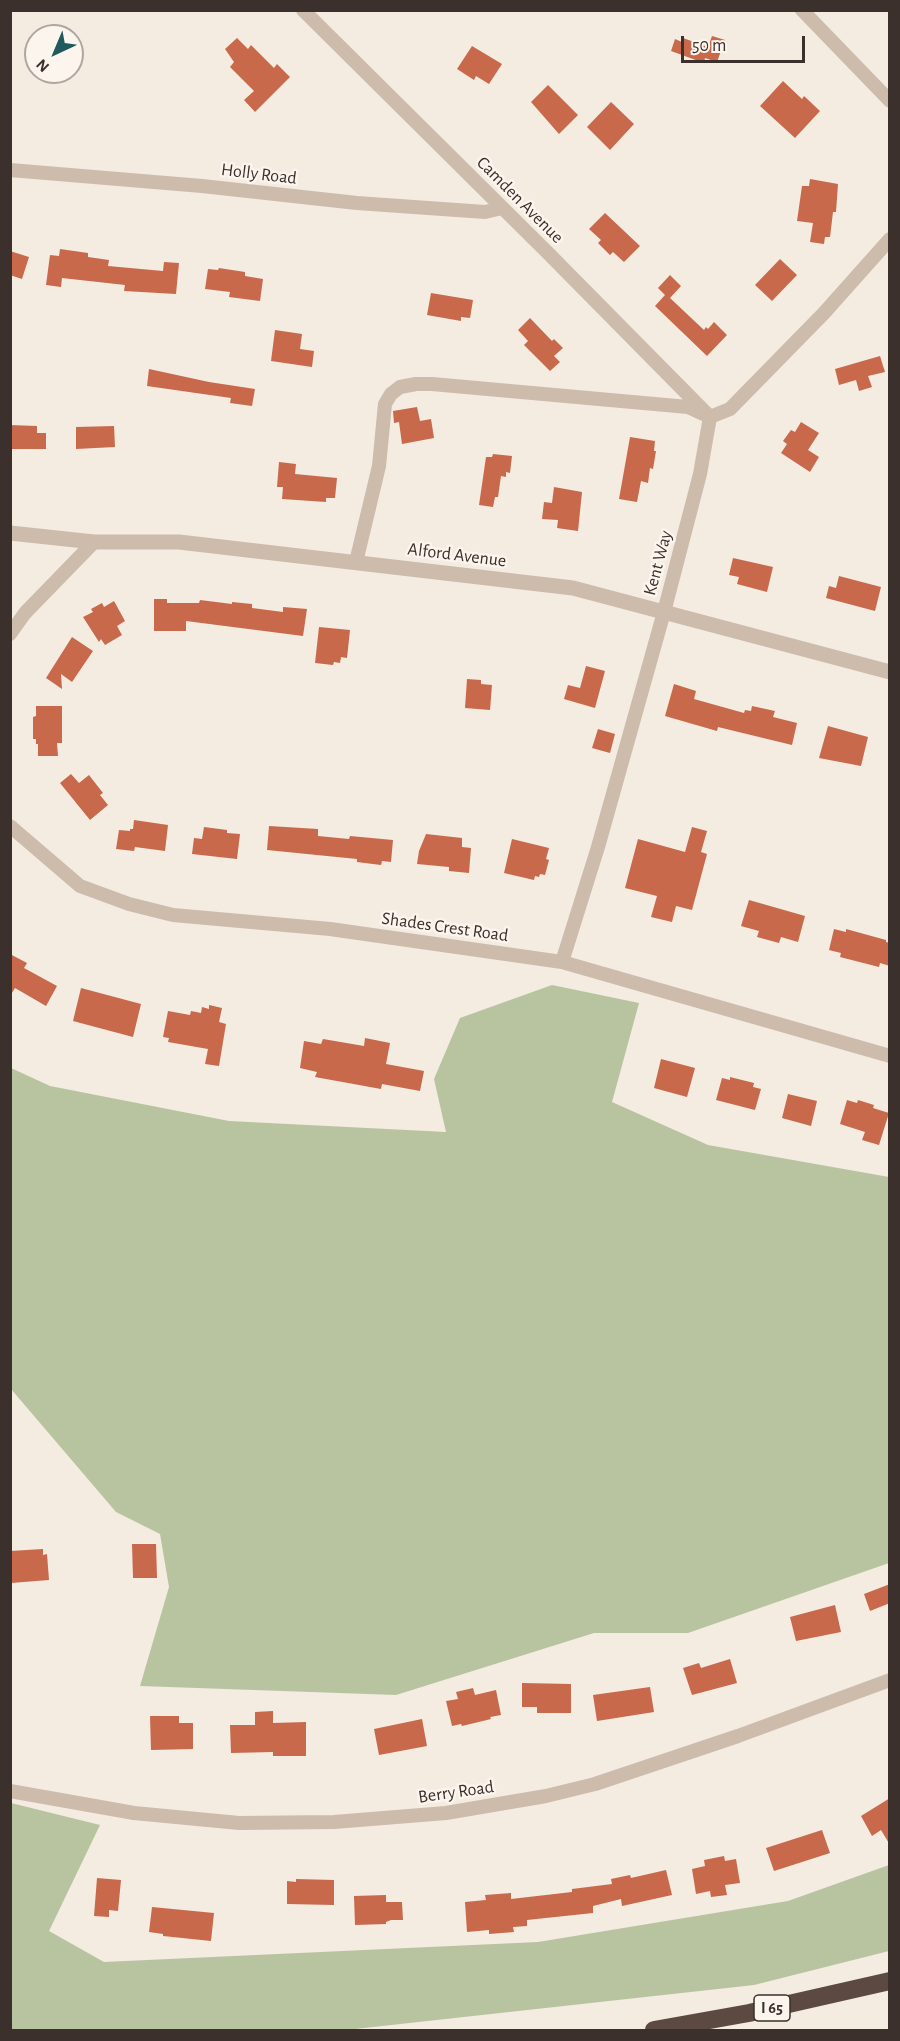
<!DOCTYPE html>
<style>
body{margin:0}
#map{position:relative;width:900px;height:2041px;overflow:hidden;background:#f4ebe1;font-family:"Alegreya Sans",sans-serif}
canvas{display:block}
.frame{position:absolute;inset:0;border:12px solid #3b302b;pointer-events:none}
.north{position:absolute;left:24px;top:24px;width:60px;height:60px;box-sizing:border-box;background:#fbf5ee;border:2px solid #aea6a0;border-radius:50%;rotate:224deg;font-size:16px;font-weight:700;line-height:24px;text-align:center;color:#3b302b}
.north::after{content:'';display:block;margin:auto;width:21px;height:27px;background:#1f5a5e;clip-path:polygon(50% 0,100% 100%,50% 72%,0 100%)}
.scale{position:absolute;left:681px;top:36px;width:124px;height:27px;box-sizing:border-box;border:3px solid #3b302b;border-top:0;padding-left:8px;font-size:18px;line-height:21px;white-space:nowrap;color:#3b302b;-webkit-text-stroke:4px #fbf5ee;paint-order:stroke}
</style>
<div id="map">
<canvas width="900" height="2041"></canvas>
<div class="frame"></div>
<div class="north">N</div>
<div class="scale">50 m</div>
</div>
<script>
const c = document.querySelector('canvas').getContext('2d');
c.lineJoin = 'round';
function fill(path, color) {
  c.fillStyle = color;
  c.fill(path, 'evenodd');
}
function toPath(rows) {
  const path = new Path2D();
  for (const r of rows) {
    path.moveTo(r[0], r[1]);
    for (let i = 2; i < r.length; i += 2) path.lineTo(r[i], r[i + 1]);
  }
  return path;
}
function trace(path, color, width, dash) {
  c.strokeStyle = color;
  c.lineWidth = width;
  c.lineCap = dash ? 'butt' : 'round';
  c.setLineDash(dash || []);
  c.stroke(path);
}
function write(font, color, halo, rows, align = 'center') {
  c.font = font + ' "Alegreya Sans",sans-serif';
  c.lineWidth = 5;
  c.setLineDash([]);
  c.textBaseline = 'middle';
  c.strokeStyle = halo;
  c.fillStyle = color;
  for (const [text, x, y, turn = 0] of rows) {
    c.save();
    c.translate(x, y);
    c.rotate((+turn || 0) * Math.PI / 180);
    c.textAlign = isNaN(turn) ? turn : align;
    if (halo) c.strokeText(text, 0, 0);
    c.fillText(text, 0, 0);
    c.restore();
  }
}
fill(toPath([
 [552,985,639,1003,612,1102,708,1145,889,1177,889,1563,688,1633,594,1633,396,1695,140,1686,169,1587,160,1534,116,1512,11,1389,11,1068,50,1086,229,1121,446,1132,434,1079,460,1018],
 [11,1803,100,1825,49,1931,104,1962,538,1942,788,1901,889,1865,889,1951,754,1985,346,2030,11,2030]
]), '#b8c4a0');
fill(toPath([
 [712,36,725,40,717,62,705,58,704,63,671,51,675,39,682,42,683,38,708,47],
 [237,38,248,49,251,45,274,68,277,64,290,77,255,112,244,100,254,91,230,67,234,62,225,49],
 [472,46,502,64,489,84,476,76,474,80,457,69],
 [783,81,802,99,804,96,820,111,795,138,760,106],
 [548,85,578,115,559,134,531,102],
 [611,102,634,124,610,150,587,127],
 [810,179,838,184,836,212,833,212,830,237,825,237,824,244,810,242,813,223,797,221,802,186,809,186],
 [605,213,640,246,624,262,613,252,610,255,598,243,601,240,589,229],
 [60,249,88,253,88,257,109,260,108,266,163,271,164,262,179,263,176,294,124,291,125,285,62,278,61,287,46,285,50,255,59,256],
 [10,251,29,257,22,279,10,275],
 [780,259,797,275,772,301,755,285],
 [219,268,245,272,245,276,263,279,260,301,229,297,230,292,205,289,208,269,218,270],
 [670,275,681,286,670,298,704,330,706,327,708,329,714,322,727,335,707,356,655,306,665,295,658,288],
 [431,293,473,300,470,318,461,317,461,321,427,315],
 [530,318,552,341,554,339,563,348,554,356,560,362,550,371,524,345,528,341,518,330],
 [275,330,302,334,300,349,314,351,312,367,271,361],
 [880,356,885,372,868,376,872,387,859,391,856,380,839,385,835,369],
 [149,369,209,382,255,389,252,406,230,403,231,398,147,386],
 [417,407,420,421,431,419,434,438,402,444,399,422,394,423,393,411],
 [801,422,819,433,808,450,819,457,810,472,781,453,787,444,783,441,791,430,795,432],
 [10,425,37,426,37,433,46,433,46,449,10,449],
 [114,426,115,447,76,449,76,427],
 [630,437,655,441,654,451,656,451,653,469,650,468,648,483,641,481,637,502,619,499],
 [493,454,512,456,510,473,506,472,506,477,501,476,498,497,495,497,493,507,479,505,486,457,492,457],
 [279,462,296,464,295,474,337,478,335,498,326,498,326,502,282,499,283,487,277,487],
 [554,487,582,492,578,531,557,528,558,520,542,519,544,502,552,503],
 [733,558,773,567,767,592,737,584,739,577,729,575],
 [839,576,881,587,875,611,826,598,829,586,836,588],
 [154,599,167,599,167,603,199,603,200,600,232,604,232,602,252,604,252,608,283,612,283,607,307,609,303,636,186,621,186,631,154,631],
 [114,601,125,621,117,626,122,635,105,645,101,639,99,642,83,617,93,612,91,609,102,603,104,607],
 [319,627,350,630,347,658,341,657,340,663,334,662,333,665,315,663],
 [72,637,93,651,72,682,61,674,62,689,46,678],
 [586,666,605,671,595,708,564,699,568,685,580,688],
 [467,679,481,680,481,684,492,685,490,710,465,708],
 [674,684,696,691,694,699,744,713,745,710,751,711,752,706,775,711,773,717,797,723,792,745,718,727,717,731,665,716],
 [36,706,62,706,62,743,57,743,58,756,38,756,38,744,36,744,36,739,33,739,33,717,36,716],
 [828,726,868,737,861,766,819,758],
 [598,729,615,734,610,753,592,748],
 [71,774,79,783,89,775,103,793,100,795,108,805,90,820,60,783],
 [134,820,168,825,165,851,135,847,134,851,116,849,119,830,130,831,130,829,133,829],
 [269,826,318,829,318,836,349,839,350,836,393,840,391,862,382,861,381,865,357,862,357,859,267,850],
 [204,827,227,830,227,833,240,834,237,859,192,854,194,838,202,839],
 [692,827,707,831,701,852,707,854,692,910,676,906,672,922,651,917,657,896,625,888,638,839,685,852],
 [426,834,462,838,462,847,471,848,469,873,449,871,449,867,417,864,419,851],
 [512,839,549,848,546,859,549,860,545,875,540,874,539,877,535,876,534,880,504,873],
 [749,900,805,916,798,942,781,937,779,943,757,937,759,931,741,926],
 [834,929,846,932,846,929,886,940,886,942,890,943,890,966,880,963,879,967,840,957,841,953,829,950],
 [10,954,27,963,24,968,57,986,46,1006,15,988,10,996],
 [81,988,141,1004,133,1037,73,1021],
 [209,1005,222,1008,219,1022,226,1024,219,1066,205,1064,208,1049,168,1042,169,1038,163,1037,168,1011,190,1015,191,1011,201,1013,202,1007,209,1009],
 [365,1038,390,1043,386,1064,424,1071,420,1091,382,1084,381,1089,315,1077,317,1072,300,1068,304,1041,321,1044,323,1039,364,1046],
 [661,1059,695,1068,687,1097,654,1088],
 [730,1077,754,1083,753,1087,761,1089,755,1110,716,1100,722,1078,730,1080],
 [788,1094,817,1101,811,1126,782,1118],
 [847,1100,857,1103,858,1100,874,1105,873,1108,889,1113,879,1145,862,1140,865,1132,840,1124],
 [132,1544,156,1544,157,1578,133,1578],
 [43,1549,43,1555,47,1554,49,1580,11,1583,10,1551],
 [890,1584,890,1603,870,1611,864,1594],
 [835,1605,841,1632,796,1641,790,1617],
 [730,1659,737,1683,692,1695,683,1668,699,1663,701,1668],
 [522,1683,571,1684,571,1713,537,1713,537,1707,522,1707],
 [650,1687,654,1712,597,1721,593,1695],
 [473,1688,475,1695,496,1690,501,1715,490,1717,491,1719,462,1726,461,1724,452,1726,446,1701,458,1699,456,1692],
 [273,1711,273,1723,306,1722,306,1756,273,1756,273,1752,231,1753,230,1725,255,1725,255,1712],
 [150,1716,179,1716,179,1723,193,1723,193,1749,151,1750],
 [422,1719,427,1746,379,1755,374,1729],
 [890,1798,890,1845,881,1830,872,1836,861,1816],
 [822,1830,830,1853,774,1871,766,1848],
 [724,1856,725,1861,736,1859,740,1883,725,1885,727,1895,711,1897,710,1891,696,1894,692,1869,705,1866,704,1860],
 [666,1870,672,1895,622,1906,621,1899,593,1906,593,1913,527,1920,527,1926,513,1927,514,1932,489,1934,489,1930,467,1932,465,1902,486,1900,485,1895,511,1893,511,1899,572,1892,572,1889,612,1884,611,1879,630,1875,631,1878],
 [97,1878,121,1880,118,1911,109,1910,109,1917,94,1916],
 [296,1879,334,1880,334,1905,287,1904,287,1881,296,1882],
 [386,1895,386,1902,402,1902,403,1920,391,1920,386,1922,386,1924,355,1925,354,1896],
 [152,1907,214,1913,211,1941,163,1936,163,1934,149,1932]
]), '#c8694b');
trace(toPath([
 [303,10,547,252,710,417],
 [802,10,890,101],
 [10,170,202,186,357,203,485,212,502,208],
 [710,417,730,409,824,313,890,239],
 [356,562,379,466,385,404,391,394,400,387,416,384,432,384,688,407,703,414],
 [10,634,25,613,94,542],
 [10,826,80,886,129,904,173,915,330,929,562,962,890,1056],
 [562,962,598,847,664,612,700,474,710,417],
 [10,1791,134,1813,239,1823,334,1822,446,1813,546,1796,595,1784,738,1736,890,1680]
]), '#cdbbac', 14);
trace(toPath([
 [10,533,94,542,179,542,573,588,890,672]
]), '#cdbbac', 15);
trace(toPath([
 [654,2030,749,2013,890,1981]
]), '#5c4a42', 18);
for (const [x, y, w] of [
 [772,2008,36]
]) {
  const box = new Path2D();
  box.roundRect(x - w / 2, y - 13, w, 26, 4.5);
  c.fillStyle = '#fbf5ee';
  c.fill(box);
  trace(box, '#3b302b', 1.5);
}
write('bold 16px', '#3b302b', null, [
 ["I 65",772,2008]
]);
write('18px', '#3b302b', '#fbf5ee', [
 ["Holly Road",259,174,7],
 ["Camden Avenue",520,200,45],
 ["Alford Avenue",457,555,7],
 ["Kent Way",658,563,-75],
 ["Shades Crest Road",445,927,8],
 ["Berry Road",456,1792,-8]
]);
</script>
